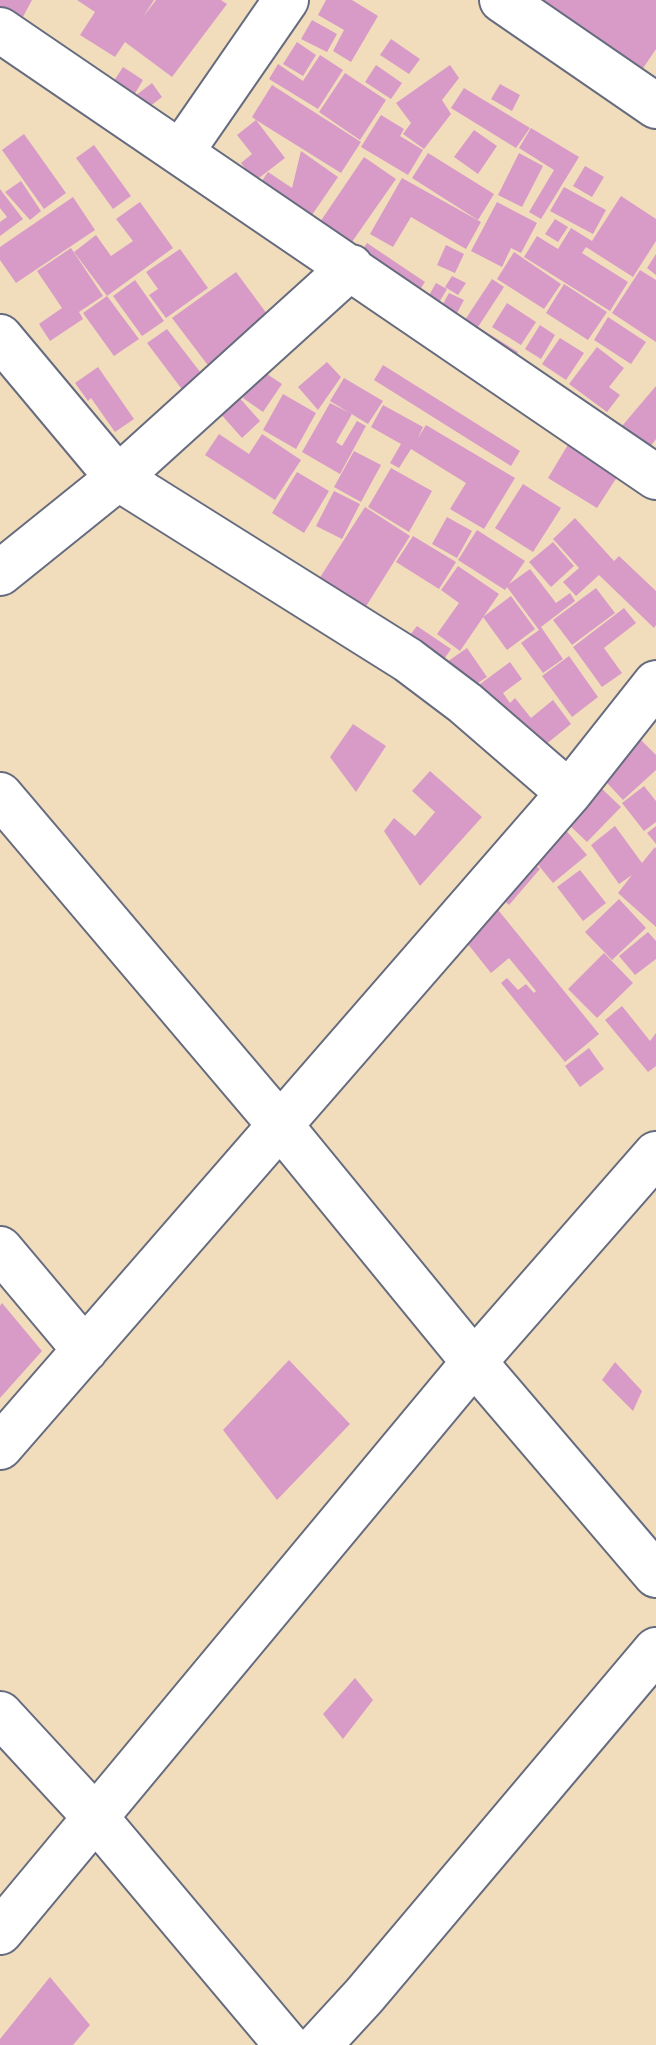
<!DOCTYPE html>
<style>
body{margin:0}
canvas{display:block;background:#f1dcbc}
</style>
<canvas width="656" height="2045"></canvas>
<script>
const c = document.querySelector('canvas').getContext('2d');
c.lineJoin = 'round';
function fill(path, color) {
  c.fillStyle = color;
  c.fill(path, 'evenodd');
}
function toPath(rows) {
  const path = new Path2D();
  for (const r of rows) {
    path.moveTo(r[0], r[1]);
    for (let i = 2; i < r.length; i += 2) path.lineTo(r[i], r[i + 1]);
  }
  return path;
}
function trace(path, color, width, dash) {
  c.strokeStyle = color;
  c.lineWidth = width;
  c.lineCap = dash ? 'butt' : 'round';
  c.setLineDash(dash || []);
  c.stroke(path);
}
fill(toPath([
 [0,0,32,0,17,28,0,19],
 [77,0,154,0,143,17,156,0,221,0,227,4,172,77,125,42,115,57,80,35,95,12],
 [326,0,352,0,378,16,351,62,333,51,344,30,318,15],
 [517,0,656,0,656,49,635,80],
 [312,20,337,34,327,52,301,39],
 [391,39,420,59,409,74,380,55],
 [297,42,316,55,303,76,283,64],
 [320,55,343,70,318,109,269,79,278,64,303,81],
 [376,65,402,83,391,99,365,82],
 [450,65,459,78,442,100,451,114,424,149,403,134,411,123,396,103],
 [123,67,143,80,127,107,106,93],
 [345,73,386,100,360,140,319,112],
 [152,83,162,97,145,110,135,96],
 [500,84,520,95,512,111,491,99],
 [272,85,361,142,341,173,256,120,285,158,255,181,241,163,252,154,237,135,256,120,252,117],
 [464,88,530,128,516,148,451,108],
 [381,115,404,129,400,136,423,150,408,175,361,147],
 [531,128,579,157,541,219,529,212,554,170,519,148],
 [474,130,497,146,478,174,454,157],
 [24,134,66,193,44,209,2,150],
 [94,145,131,196,113,209,76,158],
 [301,151,338,177,301,231,250,198,268,172,292,188],
 [428,153,494,194,478,220,412,178],
 [519,153,543,166,522,207,498,195],
 [364,157,396,179,347,249,316,228],
 [585,166,604,177,592,197,573,186],
 [402,178,481,222,466,249,411,217,393,247,370,234],
 [21,181,41,211,30,220,5,192],
 [564,187,606,210,593,234,550,211],
 [0,189,23,219,0,236,0,222,7,217,0,208],
 [621,196,656,219,656,241,633,277,586,247,582,253,628,282,610,311,524,257,537,236,558,249,571,228,592,241],
 [73,197,95,230,16,283,0,260,0,247],
 [140,202,173,248,107,296,139,339,114,356,83,313,107,296,74,252,96,235,111,256,133,241,116,219],
 [497,202,537,223,521,253,511,248,502,267,471,251],
 [555,219,568,227,558,242,545,234],
 [367,243,425,282,400,319,342,281],
 [446,245,464,254,455,273,437,265],
 [71,248,103,296,79,312,83,319,50,341,39,324,62,308,37,271],
 [180,249,208,288,166,318,149,295,158,289,146,272],
 [514,252,561,284,544,309,497,279],
 [656,254,656,275,647,268],
 [640,270,656,280,656,342,612,313],
 [236,272,273,322,210,368,172,318],
 [452,276,466,283,458,295,445,287],
 [492,279,504,287,478,327,518,352,508,368,455,335],
 [135,280,164,321,142,336,113,296],
 [436,283,447,289,431,316,420,311],
 [564,284,607,312,588,340,546,313],
 [449,293,464,300,448,330,433,322],
 [507,303,536,322,521,345,492,327],
 [608,317,646,342,631,364,594,340],
 [540,325,555,335,541,359,525,349],
 [167,329,204,377,184,392,147,343],
 [560,338,584,353,566,380,542,364],
 [597,347,624,368,609,387,620,395,607,412,569,384],
 [327,362,341,377,318,410,298,387],
 [383,365,520,451,511,466,374,380],
 [98,367,134,419,115,432,91,398,88,401,75,383],
 [261,370,282,384,263,412,243,398],
 [344,378,383,401,368,424,330,401],
 [656,386,656,439,650,447,622,426],
 [283,394,316,413,296,449,263,430],
 [237,395,260,421,242,438,219,412],
 [330,403,352,414,336,442,342,446,357,421,366,426,340,474,302,452],
 [383,405,423,427,418,438,426,425,515,478,484,529,450,509,466,483,411,449,399,468,390,463,401,444,371,427],
 [219,434,249,454,262,434,301,460,275,500,205,455],
 [569,443,619,474,597,508,548,478],
 [354,451,381,465,361,502,334,487],
 [391,468,432,491,409,532,368,507],
 [297,472,329,491,304,533,272,513],
 [523,484,561,508,533,552,495,528],
 [334,491,360,504,342,539,316,526],
 [365,507,410,536,365,608,319,579],
 [447,517,472,531,457,558,432,544],
 [575,518,614,561,619,556,656,591,656,625,654,628,599,575,576,596,563,582,579,568,553,539],
 [477,530,525,561,509,584,530,569,556,603,570,593,575,601,541,627,563,659,543,673,521,643,539,630,507,587,505,590,458,560],
 [413,536,456,562,439,589,396,562],
 [553,542,574,566,551,587,529,562],
 [458,566,499,594,460,651,437,634,459,603,441,590],
 [596,588,615,613,572,645,553,620],
 [511,596,535,629,507,650,483,617],
 [624,608,636,623,604,648,622,673,602,687,573,647],
 [417,626,451,649,440,665,406,640],
 [467,648,487,677,464,692,444,664],
 [569,656,598,697,572,717,542,676],
 [510,662,522,679,503,693,510,703,515,698,531,718,553,700,571,724,534,754,472,690],
 [353,724,386,746,356,792,330,757],
 [636,735,656,755,656,770,623,800,596,771],
 [430,771,482,817,420,886,384,831,394,818,415,836,435,812,412,791],
 [598,785,621,807,587,842,564,820],
 [644,786,656,801,656,822,644,831,622,803],
 [615,826,642,863,655,847,656,849,656,927,618,893,632,875,619,884,591,845],
 [656,826,656,844,647,833],
 [563,827,587,855,553,883,530,855],
 [522,853,540,869,509,905,491,889],
 [580,870,606,903,583,921,557,887],
 [619,899,646,928,612,960,585,932],
 [490,900,599,1034,565,1062,501,983,507,978,518,990,526,984,534,993,536,991,509,958,491,973,455,928],
 [648,932,656,941,656,959,635,975,619,956],
 [604,953,633,983,597,1018,568,989],
 [622,1006,650,1041,656,1033,656,1066,648,1072,605,1020],
 [589,1048,604,1069,580,1087,565,1066],
 [2,1303,42,1351,0,1398,0,1306],
 [289,1360,350,1424,277,1500,223,1430],
 [615,1362,642,1391,633,1411,602,1380],
 [355,1678,373,1700,343,1739,323,1714],
 [50,1977,90,2025,73,2045,0,2045,0,2039]
]), '#d89bc7');
const minor = toPath([
 [502,0,656,106],
 [0,30,656,477],
 [181,152,286,0],
 [0,337,118,478,408,660,465,703,569,793],
 [0,573,118,478,351,267],
 [0,795,280,1125,474,1362,656,1575],
 [0,1249,85,1350],
 [0,1447,569,793,656,683],
 [0,1714,96,1818,287,2045],
 [0,1932,474,1362,656,1154],
 [319,2045,364,1996,656,1650]
]);
trace(minor, '#666c7f', 48);
trace(minor, '#fff', 44);
</script>
